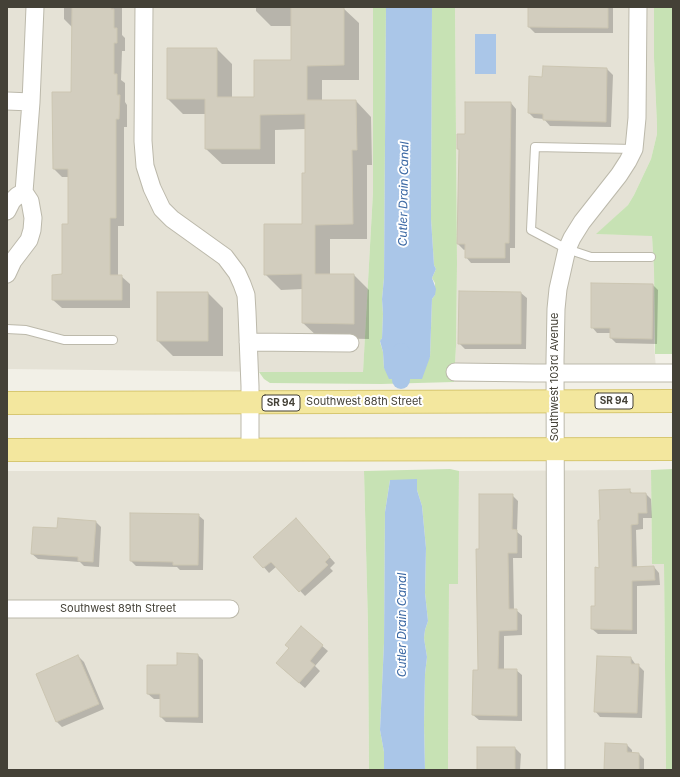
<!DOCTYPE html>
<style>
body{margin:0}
#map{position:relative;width:680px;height:777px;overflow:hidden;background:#f2f0e7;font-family:Inter,sans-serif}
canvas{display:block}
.frame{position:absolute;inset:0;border:8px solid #444137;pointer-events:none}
</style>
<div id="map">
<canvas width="680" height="777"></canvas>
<div class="frame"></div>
</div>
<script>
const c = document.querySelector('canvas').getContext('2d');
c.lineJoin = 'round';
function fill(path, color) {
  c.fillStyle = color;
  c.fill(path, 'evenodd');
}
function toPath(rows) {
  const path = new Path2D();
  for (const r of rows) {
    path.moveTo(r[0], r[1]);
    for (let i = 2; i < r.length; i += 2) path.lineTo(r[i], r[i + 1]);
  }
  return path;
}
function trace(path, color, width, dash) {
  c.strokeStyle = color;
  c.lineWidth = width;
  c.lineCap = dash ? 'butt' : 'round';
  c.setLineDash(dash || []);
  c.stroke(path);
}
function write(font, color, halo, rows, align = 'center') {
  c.font = font + ' Inter,sans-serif';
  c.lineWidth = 4;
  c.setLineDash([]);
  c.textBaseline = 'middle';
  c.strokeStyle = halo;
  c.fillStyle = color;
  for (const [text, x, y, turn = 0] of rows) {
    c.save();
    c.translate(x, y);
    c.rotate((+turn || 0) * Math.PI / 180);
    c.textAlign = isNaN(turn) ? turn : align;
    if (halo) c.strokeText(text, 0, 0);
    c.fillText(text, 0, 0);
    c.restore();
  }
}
fill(toPath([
 [7,7,373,7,373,192,363,373,7,369],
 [455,7,654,7,654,58,657,125,657,134,651,159,634,195,628,205,597,234,652,235,654,270,654,344,657,381,454,382,456,346,457,264],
 [651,470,652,563,664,563,666,770,448,770,449,584,458,584,459,471],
 [7,471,364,471,368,625,369,770,7,770]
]), '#e5e2d6');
fill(toPath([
 [373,7,386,7,384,278,382,299,383,314,382,338,380,342,383,352,384,368,400,379,400,376,410,376,430,357,432,299,435,295,435,283,432,278,436,269,434,265,431,219,432,7,455,7,457,264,456,346,454,382,381,384,270,383,264,379,259,372,363,372,373,192],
 [654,7,673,7,673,354,655,354,654,270,652,236,596,234,628,205,634,195,651,159,657,134,657,125,654,58],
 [450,469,459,471,458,584,449,584,448,770,425,770,424,725,425,674,427,657,424,638,425,630,428,621,425,593,426,548,422,506,417,490,417,480,390,480,387,499,385,512,384,643,380,730,384,752,384,770,369,770,368,625,364,471],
 [673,469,673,770,666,770,664,564,652,564,651,470]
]), '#c7e2b4');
fill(toPath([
 [386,7,432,7,431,219,434,265,436,269,432,278,436,289,435,295,432,299,430,357,422,379,410,379,410,376,400,376,400,379,389,379,384,368,383,352,380,341,382,338,383,314,382,299,384,278],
 [475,34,496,34,496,74,475,74],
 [417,479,417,490,422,506,426,548,425,593,428,621,425,630,424,638,427,657,425,674,424,725,425,770,384,770,384,752,380,730,384,643,385,512,390,480]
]), '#aac6e8');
fill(toPath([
 [64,7,122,7,122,35,125,38,125,51,122,51,121,80,125,83,125,102,127,105,127,127,124,127,124,226,118,226,118,276,121,276,130,284,130,308,62,308,53,300,63,275,69,225,69,177,62,177,54,169,72,93,73,28,64,19],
 [256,7,343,8,359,23,359,80,322,80,322,101,356,101,371,117,372,165,367,165,367,239,330,239,330,275,354,275,369,290,369,339,319,338,303,323,303,289,281,290,265,274,303,225,306,174,306,129,275,130,275,164,222,164,206,149,206,114,183,114,168,99,217,49,232,64,232,98,255,98,292,61,292,26,271,26,256,11],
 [529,7,613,7,613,33,535,33,529,27],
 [544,67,607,69,613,75,611,127,550,126,544,119,534,118,529,113,543,78],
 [511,103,516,109,515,248,510,248,510,263,471,263,466,257,466,249,464,250,458,244,460,150,458,149,466,135],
 [653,285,658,290,657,344,616,343,611,338,611,333,597,333,592,327],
 [460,292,521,293,527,298,526,349,465,349,459,343],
 [208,293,223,308,223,356,173,356,158,341],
 [629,490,633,494,646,494,651,499,652,518,643,518,643,529,636,530,637,568,654,567,659,573,660,585,637,586,637,634,598,634,592,629,600,569,601,521],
 [512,495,518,501,517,532,522,536,522,558,513,558,514,610,516,610,522,615,522,635,504,636,504,670,516,670,522,675,522,721,479,720,473,715,479,671,480,550],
 [198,515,204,520,203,570,180,570,177,567,136,566,131,561],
 [96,522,101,527,99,567,84,566,80,562,38,559,32,554],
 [301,525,335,563,330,568,333,571,305,596,277,566,269,573,255,557],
 [301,628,328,651,315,666,320,671,305,688,283,669,290,648],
 [198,655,203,660,203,723,166,722,161,717,161,699,154,699,148,694,178,666],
 [78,656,84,662,104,709,62,727,56,721],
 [631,658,636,665,638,665,644,671,642,718,600,717,595,711],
 [627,745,632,750,632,753,639,754,644,759,644,770,596,770,605,769],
 [478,748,515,748,521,754,520,770,478,770]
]), '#0003');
trace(toPath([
 [401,380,401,352]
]), '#aac6e8', 18);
const building = toPath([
 [72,7,111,7,111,9,114,9,114,28,117,28,117,43,114,43,114,74,117,74,117,95,120,95,119,119,116,119,116,218,110,218,110,275,122,275,122,300,52,300,52,275,62,274,62,224,68,224,68,169,53,169,52,92,71,92,72,7],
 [291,7,344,7,344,65,307,66,307,100,356,100,357,150,352,150,353,224,315,225,315,274,354,274,354,324,302,323,302,274,264,275,264,224,302,224,302,173,305,173,305,114,260,115,260,149,205,149,205,99,167,99,167,48,217,48,217,97,254,97,254,60,291,60,291,7],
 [528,7,608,7,608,28,528,27,528,7],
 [543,66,607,68,606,122,543,120,543,114,528,113,529,76,542,77,543,66],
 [465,102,511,102,509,243,505,243,505,258,465,258,465,244,457,244,459,149,457,149,457,134,465,134,465,102],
 [591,283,653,284,652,339,610,338,610,328,591,328,591,283],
 [459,291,521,292,521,344,458,344,459,291],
 [157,292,208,292,208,341,157,341,157,292],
 [630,489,630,493,646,493,647,513,638,513,638,524,631,525,632,567,654,566,655,580,632,581,632,630,591,629,591,606,595,606,595,567,599,568,598,520,600,520,599,490,630,489],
 [479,494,513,494,512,529,517,530,517,553,508,553,509,609,517,609,517,630,499,631,498,669,517,669,517,716,472,715,473,670,478,670,476,549,479,549,479,494],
 [130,513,199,514,198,565,173,565,173,562,130,561,130,513],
 [58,518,96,521,93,562,78,561,78,557,31,554,33,527,57,528,58,518],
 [296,518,330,557,325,562,328,565,299,592,271,562,263,568,253,557,296,518],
 [301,626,323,645,310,661,315,665,299,683,276,663,289,648,285,645,301,626],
 [177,653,198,654,198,717,160,717,160,694,147,694,147,665,177,665,177,653],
 [78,655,99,704,56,722,36,674,78,655],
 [597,656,631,657,631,664,639,664,637,713,594,712,597,656],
 [605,743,627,744,627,752,639,753,639,770,604,770,605,743],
 [477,747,515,747,515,770,477,770,477,747]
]);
fill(building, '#d2cdbe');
trace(building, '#ccc6b2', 1);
const service = toPath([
 [634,149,535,147,531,230,567,249,591,257,651,257],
 [7,329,26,330,64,340,113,340]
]);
const minor = toPath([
 [144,7,143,141,145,166,152,188,162,209,172,219,225,257,237,273,242,284,246,295,247,312,250,386,250,449],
 [7,101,31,102],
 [7,211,12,201,17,196,24,192],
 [7,274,13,261,29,240,32,230,33,218,30,201,24,192,31,102,35,7],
 [248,342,350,343],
 [455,372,534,373,673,373],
 [7,609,230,609],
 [556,770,555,360,556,309,558,289,567,249,572,238,582,222,619,175,628,161,634,149,637,118,638,7]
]);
const primary = toPath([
 [7,403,673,401],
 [7,450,673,449]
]);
trace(service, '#bcb9ab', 10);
trace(minor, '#bcb9ab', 19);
trace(primary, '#d7c770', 24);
trace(service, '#fff', 8);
trace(minor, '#fff', 17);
trace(primary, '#f3e79e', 22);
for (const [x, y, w] of [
 [614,401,38],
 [281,403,38]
]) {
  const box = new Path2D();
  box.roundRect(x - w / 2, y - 8, w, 16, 3);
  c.fillStyle = '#fff';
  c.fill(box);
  trace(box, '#444137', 1);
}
write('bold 10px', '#444137', null, [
 ["SR 94",614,401],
 ["SR 94",281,403]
]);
write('11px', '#444137', '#fff', [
 ["Southwest 103rd Avenue",555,377,-90],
 ["Southwest 88th Street",364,402],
 ["Southwest 89th Street",118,609]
]);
write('italic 12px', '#3c69a4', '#fff', [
 ["Cutler Drain Canal",404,194,-89],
 ["Cutler Drain Canal",402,625,-90]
]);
</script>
